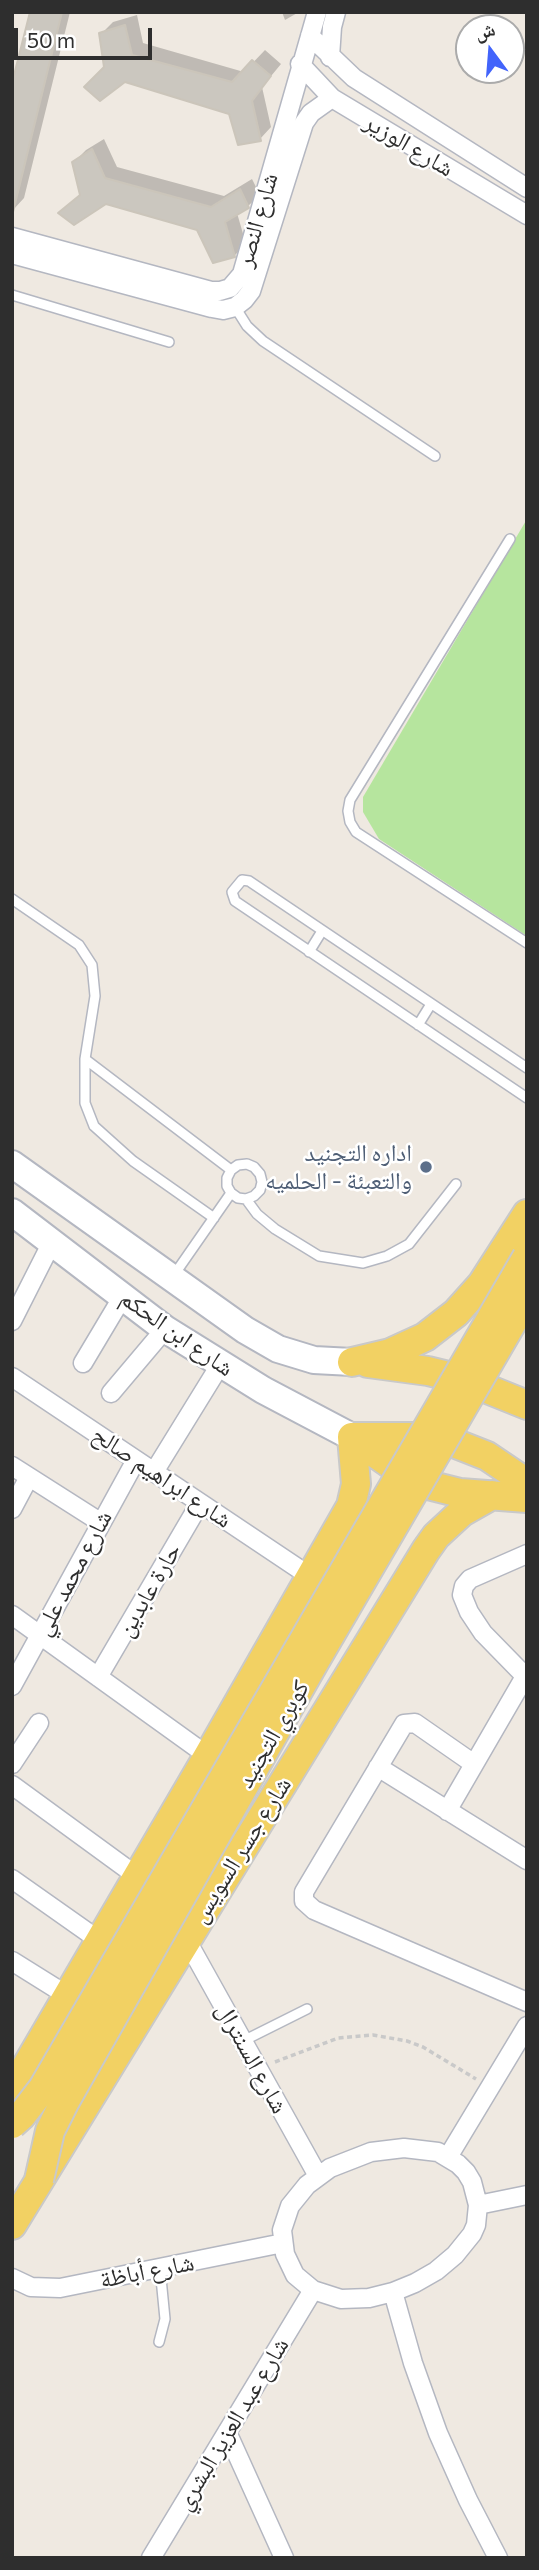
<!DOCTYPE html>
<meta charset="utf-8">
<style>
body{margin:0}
#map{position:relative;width:539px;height:2570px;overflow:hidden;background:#efe9e1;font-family:Commissioner,"Noto Naskh Arabic",sans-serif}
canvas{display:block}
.frame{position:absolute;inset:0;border:14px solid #2e2e2e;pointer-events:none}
.north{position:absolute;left:455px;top:14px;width:70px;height:70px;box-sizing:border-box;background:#fff;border:2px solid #ababab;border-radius:50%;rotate:344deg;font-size:19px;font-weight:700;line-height:28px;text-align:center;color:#2e2e2e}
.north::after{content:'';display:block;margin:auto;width:24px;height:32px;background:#4264fb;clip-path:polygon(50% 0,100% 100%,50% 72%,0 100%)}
.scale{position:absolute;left:14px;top:28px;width:138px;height:32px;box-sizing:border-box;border:4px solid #2e2e2e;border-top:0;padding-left:9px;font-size:21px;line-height:24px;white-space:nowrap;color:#2e2e2e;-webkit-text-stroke:5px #fff;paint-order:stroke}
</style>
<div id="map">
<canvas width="539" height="2570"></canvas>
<div class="frame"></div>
<div class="north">ش</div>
<div class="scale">50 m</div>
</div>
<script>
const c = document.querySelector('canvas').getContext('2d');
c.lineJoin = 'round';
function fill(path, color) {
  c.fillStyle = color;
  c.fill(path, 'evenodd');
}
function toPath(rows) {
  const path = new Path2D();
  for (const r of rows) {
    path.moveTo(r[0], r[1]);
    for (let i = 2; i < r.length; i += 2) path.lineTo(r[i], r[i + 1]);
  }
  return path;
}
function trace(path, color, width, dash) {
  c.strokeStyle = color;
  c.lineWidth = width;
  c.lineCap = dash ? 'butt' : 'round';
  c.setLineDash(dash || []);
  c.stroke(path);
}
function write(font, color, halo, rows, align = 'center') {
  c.font = font + ' Commissioner,"Noto Naskh Arabic",sans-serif';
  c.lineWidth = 5;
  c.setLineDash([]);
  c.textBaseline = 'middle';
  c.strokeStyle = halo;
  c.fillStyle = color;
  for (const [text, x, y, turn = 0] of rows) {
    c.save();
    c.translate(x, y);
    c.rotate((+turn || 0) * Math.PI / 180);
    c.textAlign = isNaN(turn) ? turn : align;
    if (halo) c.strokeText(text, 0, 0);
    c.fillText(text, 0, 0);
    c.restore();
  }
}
fill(toPath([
 [527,519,527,936,379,839,363,812,363,797]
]), '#b6e59e');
fill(toPath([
 [31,12,70,12,24,198,13,210,12,91],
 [282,12,299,12,285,20],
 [137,15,143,43,244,72,265,50,281,64,262,87,271,127,260,139,231,113,106,68,101,34,113,22],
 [104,139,117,167,224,196,252,179,260,195,248,206,237,213,246,244,234,256,198,229,81,194,74,162,86,150]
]), '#0003');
const building = toPath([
 [30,12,62,12,13,212,12,83,30,12],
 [125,25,132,55,232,82,252,60,271,76,252,101,261,141,238,145,229,114,125,82,100,101,84,87,104,67,99,33,125,25],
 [92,149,105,178,211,207,240,189,249,208,225,222,235,257,213,263,197,230,106,204,74,225,58,213,80,195,72,162,92,149]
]);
fill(building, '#cbc7bf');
trace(building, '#cbc5ba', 2);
const service = toPath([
 [12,295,169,342],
 [235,307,247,326,263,341,435,456],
 [510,539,350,800,348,811,350,822,356,832,527,943],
 [12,899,79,945,92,965,95,996,85,1059,85,1103,94,1126,133,1161,214,1218],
 [309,952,322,931],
 [418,1025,431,1004],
 [85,1059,231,1170],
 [527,1068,249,881,242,880,232,892,235,901,527,1098],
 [246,1199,254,1196,260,1190,262,1182,260,1174,254,1167,247,1164,238,1165,231,1170,227,1178,227,1186,231,1193,238,1198,246,1199,257,1214,275,1229,319,1256,363,1263,387,1256,409,1244,456,1184],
 [174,1275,231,1193],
 [243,2041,307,2009],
 [159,2342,165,2319,160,2268]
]);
const minor = toPath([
 [310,36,354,78,527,188],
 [330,57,332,27,336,12],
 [300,64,332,98,527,215],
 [12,237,211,291,220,291,230,288,242,274,317,12],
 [12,254,212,308,223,310,235,307,244,300,251,291,304,123,311,113,332,98],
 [12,1321,52,1242],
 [83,1363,123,1296],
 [12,1377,311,1577],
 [111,1393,165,1329],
 [12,1466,100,1522],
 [154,1472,220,1365],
 [12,1509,29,1477],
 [12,1615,208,1756],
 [525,1676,483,1633,469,1612,462,1595,464,1586,470,1579,527,1554],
 [98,1677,200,1503],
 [12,1686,136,1460],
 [12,1764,39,1723],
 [474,1764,415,1723,404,1724,304,1892,304,1901,314,1910,527,2002],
 [378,1767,527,1860],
 [12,1785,138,1877],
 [447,1811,527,1673],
 [12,1879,100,1941],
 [186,1939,318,2176],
 [12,1961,68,1996],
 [404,2148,438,2152,458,2164,466,2172,472,2182,478,2205,476,2225,472,2234,455,2255,436,2271,415,2283,393,2292,369,2298,341,2299,313,2290,295,2275,285,2254,282,2230,290,2206,307,2185,330,2168,371,2152,404,2148],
 [448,2157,527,2026],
 [478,2205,527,2195],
 [12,2278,31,2287,60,2288,283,2243],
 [393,2292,413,2363,438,2433,468,2500,498,2558],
 [227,2432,284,2558],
 [151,2558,313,2290]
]);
const secondary = toPath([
 [12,1164,245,1330,278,1349,314,1360,352,1362],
 [12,1212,165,1329,263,1390,352,1437]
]);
const primary = toPath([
 [352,1362,390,1353,425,1337,456,1313,482,1284,527,1214],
 [368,1363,428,1371,465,1380,527,1405],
 [352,1437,399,1470,428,1485,460,1493,527,1498],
 [352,1437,418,1437,454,1443,487,1456,527,1483],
 [12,2091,208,1756,351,1506,356,1484,352,1437],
 [12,2225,426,1550,436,1536,462,1512,492,1495]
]);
trace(service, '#b4b7c1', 12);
trace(minor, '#b4b7c1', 21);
trace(secondary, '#b4b7c1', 30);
trace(primary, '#c9c9c9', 32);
trace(toPath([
 [275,2062,338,2038,373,2035,407,2041,423,2047,476,2079]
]), '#c9c9c9', 3.5, [5, 3.5]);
trace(service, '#fff', 9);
trace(minor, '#fff', 18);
trace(secondary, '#fff', 26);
trace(primary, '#f2d163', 28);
const primaryBridge = toPath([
 [12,2124,22,2115,43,2088,527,1257],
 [39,2180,50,2131,65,2101,315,1661,527,1297]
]);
trace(primaryBridge, '#c9c9c9', 32, []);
trace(primaryBridge, '#f2d163', 28);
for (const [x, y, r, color] of [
 [426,1167,7,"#5c6f8a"]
]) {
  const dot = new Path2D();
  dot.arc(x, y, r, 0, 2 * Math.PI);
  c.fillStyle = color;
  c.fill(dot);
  trace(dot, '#fff', 2.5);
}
write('24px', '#2e2e2e', '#fff', [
 ["شارع الوزير",409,145,31],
 ["شارع النصر",257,220,-74],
 ["شارع ابن الحكم",177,1333,35],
 ["شارع ابراهيم صالح",162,1477,34],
 ["شارع محمد علي",73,1573,-62],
 ["حارة عابدين",149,1590,-60],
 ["كوبري التجنيد",273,1734,-60],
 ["شارع جسر السويس",241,1850,-58],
 ["شارع السنترال",252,2058,61],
 ["شارع أباظة",147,2271,-11],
 ["شارع عبد العزيز البشري",232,2424,-59]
]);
write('24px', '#4e5e75', '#fff', [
 ["اداره التجنيد",412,1153],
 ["والتعبئة - الحلميه",412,1181]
], 'right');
</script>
